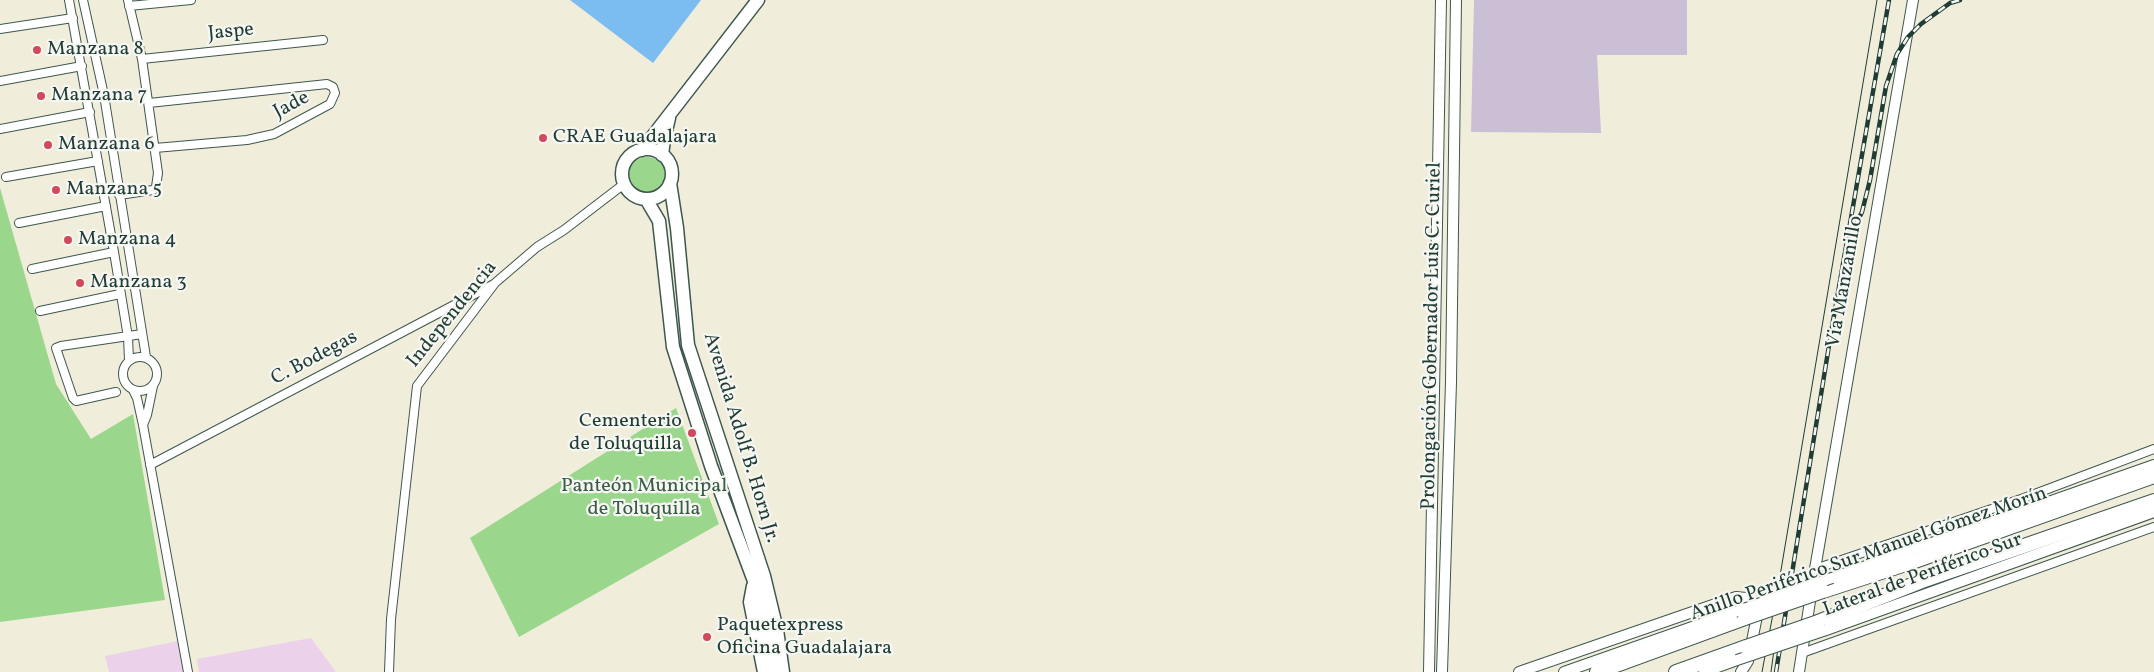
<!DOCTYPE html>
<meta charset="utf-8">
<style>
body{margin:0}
canvas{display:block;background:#f0eddb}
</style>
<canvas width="2154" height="672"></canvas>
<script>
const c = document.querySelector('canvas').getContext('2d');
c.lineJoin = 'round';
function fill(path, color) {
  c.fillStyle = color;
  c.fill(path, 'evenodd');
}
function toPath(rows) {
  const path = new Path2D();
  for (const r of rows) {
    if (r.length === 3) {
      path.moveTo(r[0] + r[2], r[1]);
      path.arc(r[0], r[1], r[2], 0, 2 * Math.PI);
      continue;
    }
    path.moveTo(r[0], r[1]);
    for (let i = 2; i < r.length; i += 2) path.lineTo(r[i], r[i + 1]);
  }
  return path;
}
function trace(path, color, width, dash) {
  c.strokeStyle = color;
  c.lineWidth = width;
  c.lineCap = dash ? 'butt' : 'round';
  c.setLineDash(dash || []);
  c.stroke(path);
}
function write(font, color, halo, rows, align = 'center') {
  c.font = font + ' Vollkorn,serif';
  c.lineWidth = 4.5;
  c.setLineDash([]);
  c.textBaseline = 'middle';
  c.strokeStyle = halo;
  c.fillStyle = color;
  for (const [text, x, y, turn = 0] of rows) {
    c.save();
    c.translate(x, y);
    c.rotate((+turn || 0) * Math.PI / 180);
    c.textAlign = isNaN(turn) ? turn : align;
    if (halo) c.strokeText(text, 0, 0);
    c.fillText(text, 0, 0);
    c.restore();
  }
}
fill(toPath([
 [311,638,336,672,199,672,197,659],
 [178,641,184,672,109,672,105,656]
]), '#ecd1ea');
fill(toPath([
 [1474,0,1687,0,1687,55,1597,55,1601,133,1471,132]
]), '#cbbfd5');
fill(toPath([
 [647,175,18],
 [0,188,56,384,91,439,133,414,165,600,0,622],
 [676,408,719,524,519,637,470,538]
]), '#9ad78c');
fill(toPath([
 [570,0,701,0,653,63]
]), '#7cbdf1');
const minor = toPath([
 [69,0,114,252,128,337,129,360],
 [83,0,104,95,146,357],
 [129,6,191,0],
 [0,29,73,18],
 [142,59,323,40],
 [0,81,82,66],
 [149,103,327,84,333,87,335,93,330,104,274,134,247,140,155,148],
 [0,129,90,112],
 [6,177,98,161],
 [119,195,153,190,156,187,158,173,142,59,128,0],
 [19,223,106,206],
 [32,269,114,252],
 [40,311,120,294],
 [140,374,17],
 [133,390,137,398,143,425,188,672],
 [116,392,76,401,73,398,56,348,61,346,142,334],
 [143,425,147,415,153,386],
 [150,465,494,284],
 [1815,569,2024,498,2154,449],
 [1802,653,2154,527],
 [389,672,391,619,417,386,495,283,537,247,564,230,624,184]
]);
const tertiary = toPath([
 [1832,578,2154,465],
 [1826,630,2154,512],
 [1429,672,1441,0],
 [1442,672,1451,382,1456,0],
 [1519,672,1736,597,1746,598,1757,606,1758,611,1748,661,1741,672],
 [1564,672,1735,612],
 [1704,672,1737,660],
 [1799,672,1815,569,1913,0]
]);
const primary = toPath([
 [647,174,25],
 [642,150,758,0],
 [662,155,664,139,669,118],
 [670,183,677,228,688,345,764,576,777,630,783,672],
 [646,199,659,221,673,347,711,466,754,581,762,608,774,672],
 [753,586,750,602,764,672]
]);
const trunk = toPath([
 [1823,591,1915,561,2154,476],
 [1818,622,1922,581,2154,501],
 [1597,672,1745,618],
 [1676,672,1746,647]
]);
trace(minor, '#3e574d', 10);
trace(tertiary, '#3e574d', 12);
trace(primary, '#3e574d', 15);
trace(trunk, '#3e574d', 16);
trace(minor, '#fff', 8);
trace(tertiary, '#fff', 10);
trace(primary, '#fff', 12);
trace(trunk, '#fff', 14);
trace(toPath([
 [1762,672,1779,582,1877,0],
 [1771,672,1776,635]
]), '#1f3d34', 1);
const rail = toPath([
 [1854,228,1862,212,1870,180,1886,86,1897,54,1908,37,1921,24,1950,3,1960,0],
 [1776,672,1832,327,1889,0]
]);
trace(rail, '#1f3d34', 4.5);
trace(rail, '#f6f6f2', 2.5, [8]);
const tertiaryBridge = toPath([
 [1735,612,1832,578],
 [1737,660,1826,630]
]);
const trunkBridge = toPath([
 [1745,618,1823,591],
 [1746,647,1818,622]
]);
trace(tertiaryBridge, '#3e574d', 12, []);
trace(trunkBridge, '#3e574d', 16, []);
trace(tertiaryBridge, '#fff', 10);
trace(trunkBridge, '#fff', 14);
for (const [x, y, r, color] of [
 [37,50,5,"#d1495b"],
 [41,96,5,"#d1495b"],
 [543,138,5,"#d1495b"],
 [48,145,5,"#d1495b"],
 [56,190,5,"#d1495b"],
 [68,240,5,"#d1495b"],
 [80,283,5,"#d1495b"],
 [692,433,5,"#d1495b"],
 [707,637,5,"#d1495b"]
]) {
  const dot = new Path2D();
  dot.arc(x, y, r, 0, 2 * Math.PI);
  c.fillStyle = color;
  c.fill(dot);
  trace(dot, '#f6f6f2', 2);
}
write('20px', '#1f3d34', '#f6f6f2', [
 ["Jaspe",231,33,-6],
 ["Jade",292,106,-28],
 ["Via Manzanillo",1846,282,-80],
 ["Independencia",453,315,-51],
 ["Prolongación Gobernador Luis C. Curiel",1433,336,-89],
 ["C. Bodegas",315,359,-28],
 ["Avenida Adolf B. Horn Jr.",740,438,73],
 ["Anillo Periférico Sur Manuel Gómez Morín",1869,555,-19],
 ["Lateral de Periférico Sur",1923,576,-20]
]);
write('20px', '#1f3d34', '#f6f6f2', [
 ["Manzana 8",47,50],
 ["Manzana 7",51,96],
 ["CRAE Guadalajara",553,138],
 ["Manzana 6",58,145],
 ["Manzana 5",66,190],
 ["Manzana 4",78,240],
 ["Manzana 3",90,283],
 ["Cementerio",682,422,"right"],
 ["de Toluquilla",682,445,"right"],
 ["Paquetexpress",717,626],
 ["Oficina Guadalajara",717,649]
], 'left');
write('20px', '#385c46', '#f6f6f2', [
 ["Panteón Municipal",644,487],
 ["de Toluquilla",644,510]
]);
</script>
